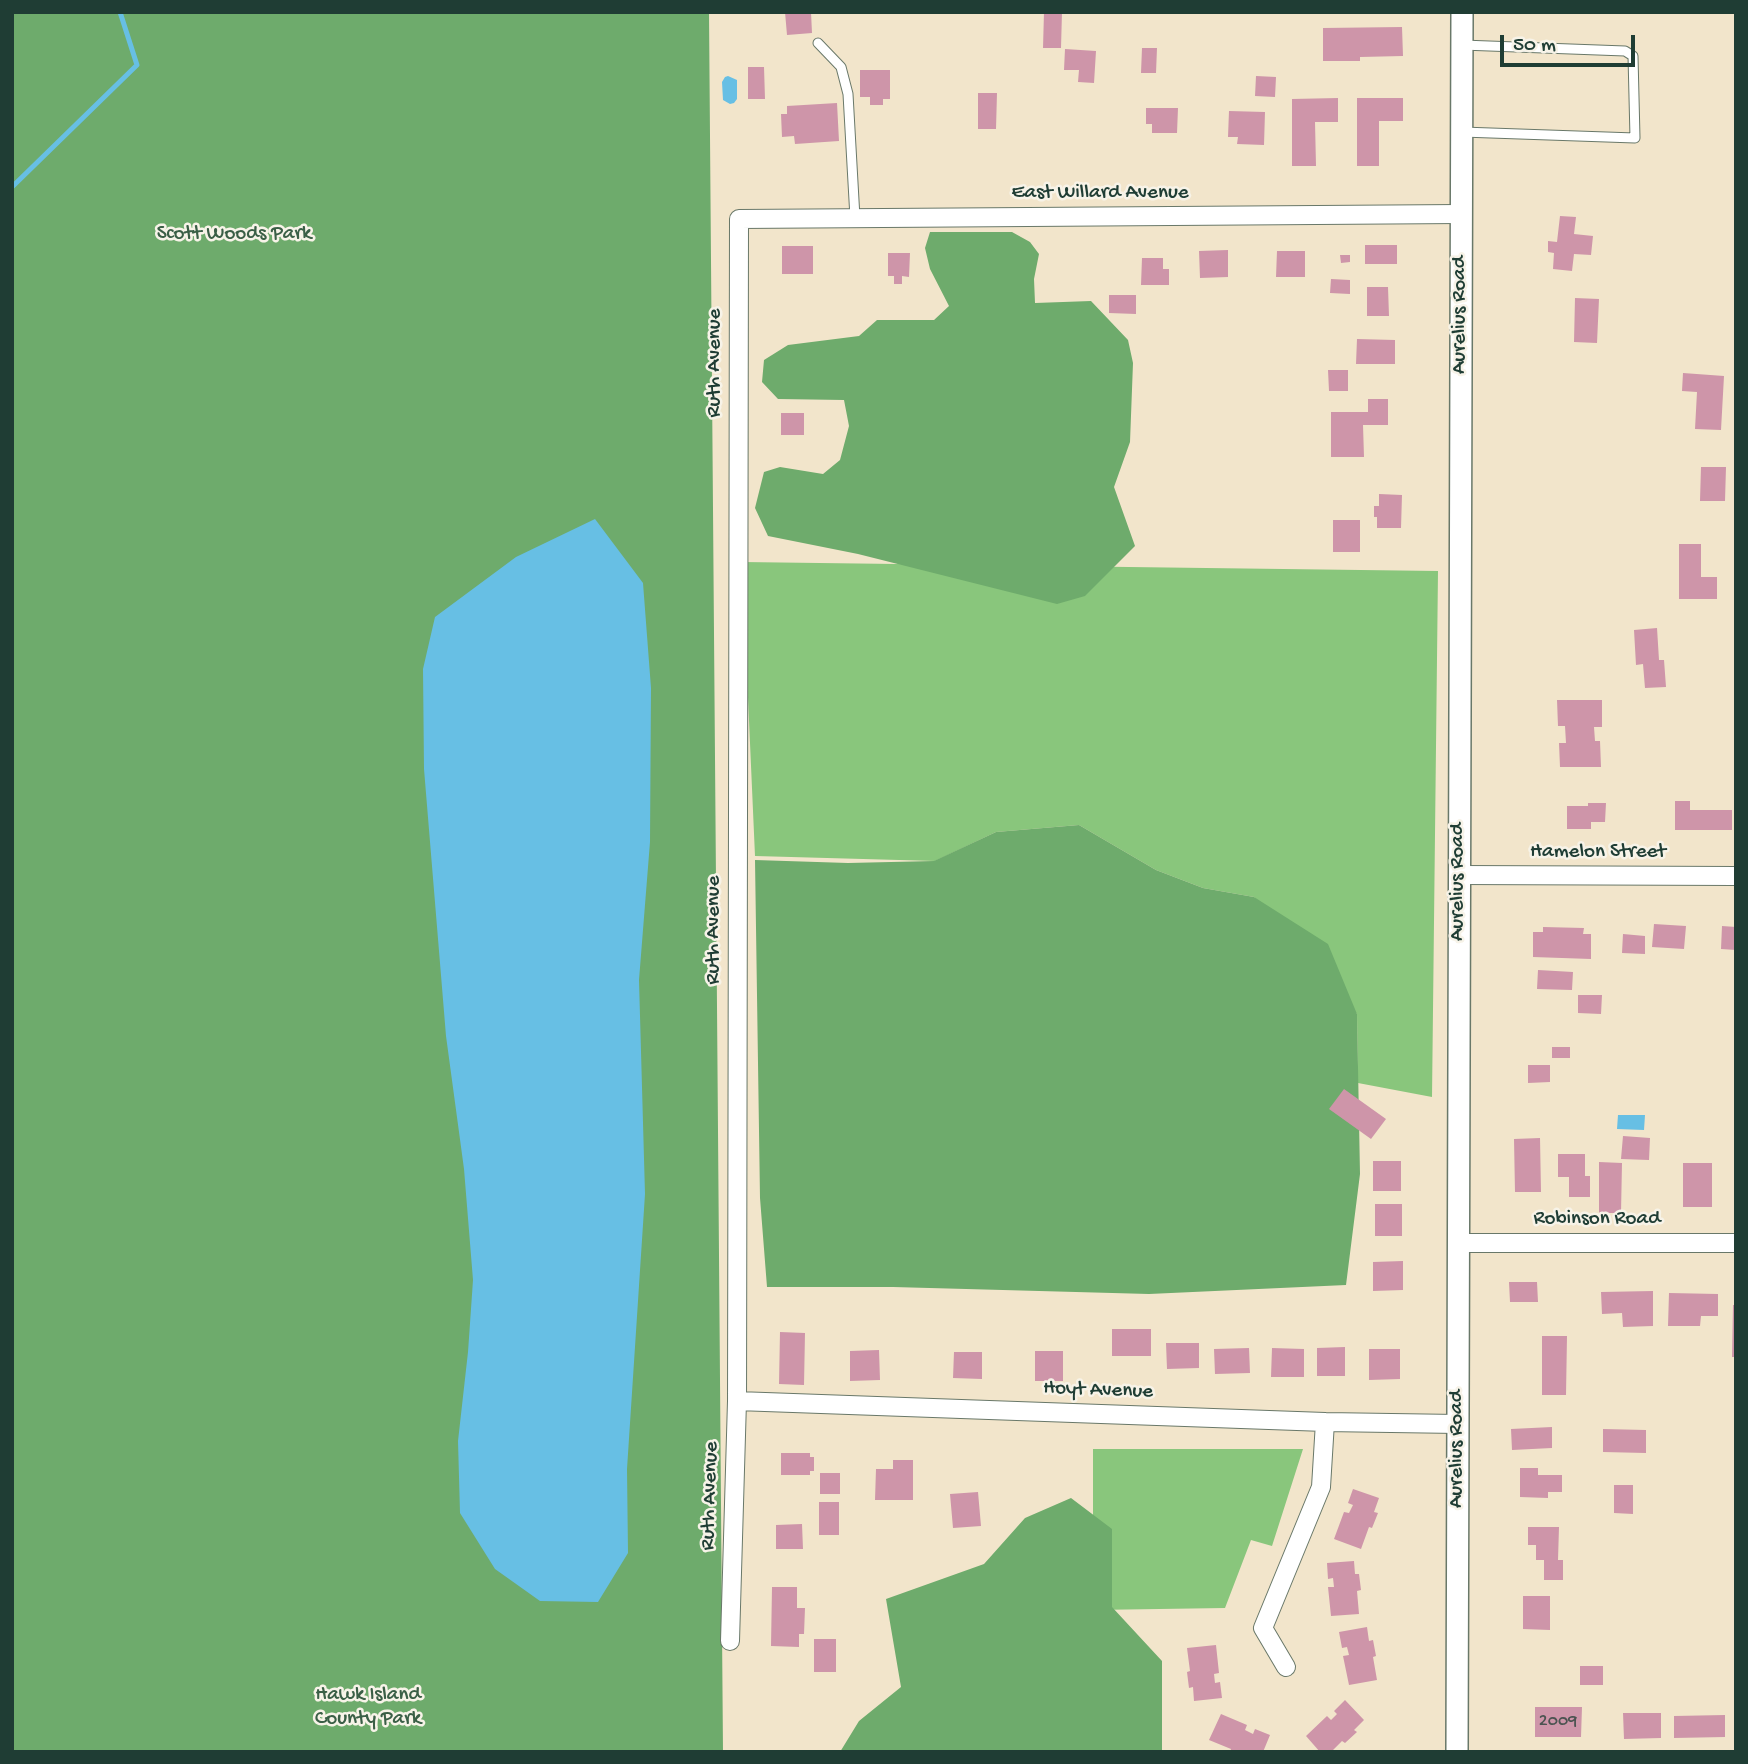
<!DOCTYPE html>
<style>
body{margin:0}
#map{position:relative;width:1748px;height:1764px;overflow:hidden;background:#f2e5cb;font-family:"Gochi Hand",sans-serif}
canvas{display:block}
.frame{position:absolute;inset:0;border:14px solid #1f3d34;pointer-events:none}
.scale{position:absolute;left:1500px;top:35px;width:135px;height:32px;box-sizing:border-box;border:4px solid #1f3d34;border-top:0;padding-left:9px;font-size:21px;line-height:24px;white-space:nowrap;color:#1f3d34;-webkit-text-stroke:5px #f7f3e8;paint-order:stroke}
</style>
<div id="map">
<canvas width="1748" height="1764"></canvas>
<div class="frame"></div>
<div class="scale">50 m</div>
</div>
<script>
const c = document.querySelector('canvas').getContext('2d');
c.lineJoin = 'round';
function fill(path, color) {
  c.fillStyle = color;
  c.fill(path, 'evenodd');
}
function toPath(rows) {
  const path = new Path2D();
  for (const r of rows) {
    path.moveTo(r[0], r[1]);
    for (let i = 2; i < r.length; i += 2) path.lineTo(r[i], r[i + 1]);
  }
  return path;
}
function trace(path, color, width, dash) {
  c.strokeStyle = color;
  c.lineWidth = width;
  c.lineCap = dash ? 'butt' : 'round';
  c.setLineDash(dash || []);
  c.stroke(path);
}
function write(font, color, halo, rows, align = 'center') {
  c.font = font + ' "Gochi Hand",sans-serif';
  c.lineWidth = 5;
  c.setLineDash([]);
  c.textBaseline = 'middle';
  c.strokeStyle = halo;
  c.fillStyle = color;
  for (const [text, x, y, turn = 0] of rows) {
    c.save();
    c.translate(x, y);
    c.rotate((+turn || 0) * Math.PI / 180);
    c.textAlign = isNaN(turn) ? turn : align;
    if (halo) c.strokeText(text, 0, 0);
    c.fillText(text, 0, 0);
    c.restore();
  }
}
fill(toPath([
 [742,562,1438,571,1432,1097,1358,1083,1357,1014,1254,897,1203,888,1156,870,1079,825,996,832,935,861,755,856],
 [1093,1449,1303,1449,1272,1546,1251,1540,1225,1608,1093,1610]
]), '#89c67c');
fill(toPath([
 [12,12,709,12,723,1752,12,1752],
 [930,232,1012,232,1030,242,1039,254,1034,279,1035,303,1091,301,1128,340,1133,363,1130,442,1114,487,1135,546,1085,596,1057,604,858,554,768,536,755,508,764,472,780,467,823,474,840,460,849,426,844,400,778,399,762,382,764,360,788,345,859,336,877,320,934,320,949,306,930,269,925,248],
 [1079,825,1156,870,1203,888,1254,897,1328,944,1357,1014,1360,1174,1346,1285,1149,1294,893,1287,767,1287,760,1198,755,860,848,863,934,861,996,832],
 [1071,1498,1112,1529,1112,1607,1162,1661,1162,1752,840,1752,859,1721,901,1687,886,1599,984,1564,1025,1518]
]), '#6eab6c');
fill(toPath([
 [728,76,737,80,737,99,734,103,730,104,723,100,722,82,725,77],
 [595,519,643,583,651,688,650,842,639,980,645,1194,627,1469,628,1553,598,1602,540,1601,495,1569,460,1513,458,1441,468,1352,473,1280,464,1169,446,1036,424,769,423,669,435,617,516,557],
 [1618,1115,1645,1115,1644,1130,1617,1129]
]), '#67bfe4');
trace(toPath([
 [12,187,137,65,120,12]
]), '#67bfe4', 5);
fill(toPath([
 [785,12,811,12,812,33,787,35],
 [1044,12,1062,12,1061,48,1043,48],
 [1402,27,1403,56,1360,57,1360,61,1323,61,1323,28],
 [1142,48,1157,48,1156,73,1141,73],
 [1065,49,1096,51,1094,83,1078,82,1079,70,1064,70],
 [748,67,764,67,765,99,748,99],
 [860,70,890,70,890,99,883,99,883,105,870,105,870,97,860,97],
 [1256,76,1276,77,1275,97,1255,96],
 [978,93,997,93,996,129,978,129],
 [1338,98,1338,122,1315,122,1316,166,1292,166,1292,99],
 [1357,98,1403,98,1403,121,1379,121,1379,166,1357,166],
 [837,103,839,141,795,144,794,136,782,137,781,114,787,114,787,106],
 [1146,108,1178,108,1177,133,1152,133,1152,124,1146,124],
 [1229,111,1265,112,1264,145,1237,144,1238,137,1228,137],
 [1560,216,1576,217,1574,234,1593,236,1591,255,1574,254,1572,271,1553,269,1554,253,1548,252,1548,241,1557,242],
 [1365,245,1397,245,1397,264,1365,264],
 [782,246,813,246,813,274,782,274],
 [1228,250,1228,277,1200,278,1199,251],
 [1277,251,1305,251,1305,277,1276,277],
 [888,253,910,253,909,277,902,276,902,284,894,284,894,276,888,276],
 [1340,255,1350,255,1350,262,1341,263],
 [1142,258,1163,258,1163,269,1169,269,1169,285,1141,285],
 [1331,279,1350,280,1350,294,1330,293],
 [1367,287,1388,287,1389,316,1367,316],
 [1109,295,1136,295,1136,314,1109,313],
 [1575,298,1599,299,1597,343,1574,342],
 [1357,339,1395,340,1395,364,1356,364],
 [1328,370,1348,370,1348,391,1329,391],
 [1683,373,1724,376,1721,430,1695,429,1697,392,1682,391],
 [1368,399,1388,399,1388,425,1363,425,1364,457,1331,457,1331,412,1368,412],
 [781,413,804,413,804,435,781,435],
 [1701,467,1726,467,1725,501,1700,501],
 [1379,494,1402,495,1401,528,1377,528,1377,517,1374,517,1374,506,1379,506],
 [1333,520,1360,520,1360,552,1333,552],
 [1679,544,1701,544,1701,577,1717,577,1717,599,1679,599],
 [1657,628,1659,660,1664,660,1666,687,1645,688,1643,664,1636,665,1634,630],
 [1557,700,1602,700,1602,727,1594,727,1595,741,1600,741,1601,767,1560,767,1559,743,1566,743,1565,726,1558,726],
 [1675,801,1690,801,1690,810,1732,810,1732,830,1675,830],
 [1588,803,1606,803,1605,822,1591,822,1591,829,1567,829,1567,806,1588,806],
 [1654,924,1686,926,1684,949,1652,947],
 [1722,926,1736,927,1736,950,1721,949],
 [1543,927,1584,928,1583,934,1591,934,1591,959,1533,957,1533,932,1543,932],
 [1623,934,1645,936,1645,954,1622,953],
 [1538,970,1573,972,1572,990,1537,989],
 [1578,995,1602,995,1601,1014,1578,1013],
 [1552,1047,1570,1047,1570,1058,1552,1058],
 [1528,1065,1550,1065,1550,1082,1528,1083],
 [1344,1089,1386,1119,1371,1139,1329,1109],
 [1623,1136,1650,1138,1649,1160,1621,1159],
 [1540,1138,1541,1192,1515,1192,1514,1139],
 [1558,1154,1585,1154,1585,1176,1590,1176,1590,1197,1569,1197,1569,1177,1558,1177],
 [1373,1161,1401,1161,1401,1191,1373,1191],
 [1599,1162,1622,1163,1621,1213,1599,1213],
 [1683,1163,1712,1163,1712,1207,1683,1207],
 [1375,1204,1402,1204,1402,1236,1375,1236],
 [1403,1261,1403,1290,1373,1291,1373,1262],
 [1509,1282,1537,1282,1538,1302,1510,1302],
 [1653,1291,1653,1326,1623,1327,1622,1313,1602,1314,1601,1292],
 [1669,1293,1718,1294,1718,1316,1701,1316,1700,1326,1668,1326],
 [1733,1305,1736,1305,1736,1357,1732,1357],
 [1112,1329,1151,1329,1151,1356,1112,1356],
 [780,1332,805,1333,804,1385,779,1384],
 [1542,1336,1567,1336,1566,1395,1542,1395],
 [1166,1343,1199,1343,1199,1368,1167,1369],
 [1345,1347,1345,1376,1317,1376,1317,1348],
 [1249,1348,1250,1373,1215,1374,1214,1349],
 [1272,1348,1304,1349,1304,1377,1271,1377],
 [1369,1349,1400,1349,1400,1379,1369,1380],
 [879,1350,880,1380,850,1381,850,1351],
 [1035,1351,1063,1351,1063,1381,1035,1381],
 [954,1352,982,1352,982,1379,953,1378],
 [1552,1427,1552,1448,1512,1450,1511,1429],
 [1603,1429,1646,1430,1646,1453,1603,1452],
 [781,1453,810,1453,810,1457,814,1457,814,1471,810,1471,810,1475,781,1475],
 [893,1460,913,1460,913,1500,875,1500,876,1469,893,1469],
 [1520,1468,1538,1468,1538,1475,1562,1475,1562,1492,1548,1492,1548,1498,1520,1497],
 [820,1473,840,1473,840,1494,820,1494],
 [1614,1485,1633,1485,1633,1514,1614,1513],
 [1353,1489,1379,1498,1374,1512,1378,1513,1372,1528,1369,1527,1361,1549,1334,1539,1344,1512,1349,1513,1353,1505,1348,1503],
 [978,1492,981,1526,953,1528,950,1494],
 [819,1502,839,1502,839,1535,819,1535],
 [802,1524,803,1549,776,1549,776,1525],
 [1528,1527,1559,1527,1558,1560,1563,1560,1563,1580,1544,1580,1544,1560,1536,1560,1536,1545,1528,1545],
 [1354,1561,1355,1574,1359,1574,1361,1590,1357,1591,1359,1614,1331,1616,1328,1587,1334,1587,1333,1578,1328,1579,1327,1563],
 [772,1587,797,1587,797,1608,805,1608,804,1634,799,1634,799,1647,771,1646],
 [1523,1596,1550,1596,1550,1630,1523,1629],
 [1367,1627,1369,1641,1373,1640,1376,1656,1373,1657,1377,1680,1349,1685,1343,1656,1349,1655,1347,1647,1342,1648,1339,1632],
 [814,1639,836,1639,836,1672,814,1672],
 [1216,1645,1219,1673,1214,1674,1215,1683,1220,1682,1222,1698,1194,1701,1193,1687,1189,1688,1187,1672,1190,1671,1187,1648],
 [1580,1666,1603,1666,1603,1685,1580,1685],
 [1345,1700,1364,1720,1354,1730,1357,1732,1345,1743,1342,1741,1331,1752,1320,1752,1306,1736,1327,1716,1331,1720,1337,1714,1334,1711],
 [1535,1707,1582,1707,1581,1737,1535,1737],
 [1623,1713,1661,1713,1661,1738,1624,1739],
 [1221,1714,1247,1725,1245,1730,1253,1734,1255,1729,1270,1735,1263,1752,1230,1752,1231,1749,1209,1740],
 [1725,1715,1725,1737,1674,1738,1674,1716]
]), '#ce95a9');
const service = toPath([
 [818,43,841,67,848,94,855,218],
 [1462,132,1635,138,1633,56,1625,51,1462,45]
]);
const minor = toPath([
 [1459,875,1736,876],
 [1458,1243,1736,1243],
 [737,1401,1325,1422,1458,1424],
 [730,1641,737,1401,739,219,1461,214],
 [1286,1667,1263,1628,1321,1487,1325,1422]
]);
const tertiary = toPath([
 [1457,1752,1462,12]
]);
trace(service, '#697869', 11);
trace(minor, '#697869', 20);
trace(tertiary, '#697869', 24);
trace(service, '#fff', 9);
trace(minor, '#fff', 18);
trace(tertiary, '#fff', 21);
write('18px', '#4b5351', null, [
 ["2009",1558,1722]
]);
write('21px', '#1f3d34', '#f7f3e8', [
 ["East Willard Avenue",1100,194],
 ["Aurelius Road",1461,315,-90],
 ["Ruth Avenue",716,363,-90],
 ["Hamelon Street",1598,853],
 ["Aurelius Road",1459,882,-90],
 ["Ruth Avenue",715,930,-90],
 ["Robinson Road",1597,1220],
 ["Hoyt Avenue",1098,1391,2],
 ["Aurelius Road",1458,1449,-90],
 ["Ruth Avenue",711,1496,-88]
]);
write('21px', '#3a5f46', '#f7f3e8', [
 ["Scott Woods Park",234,235],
 ["Hawk Island",368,1696],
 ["County Park",368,1720]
]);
</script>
